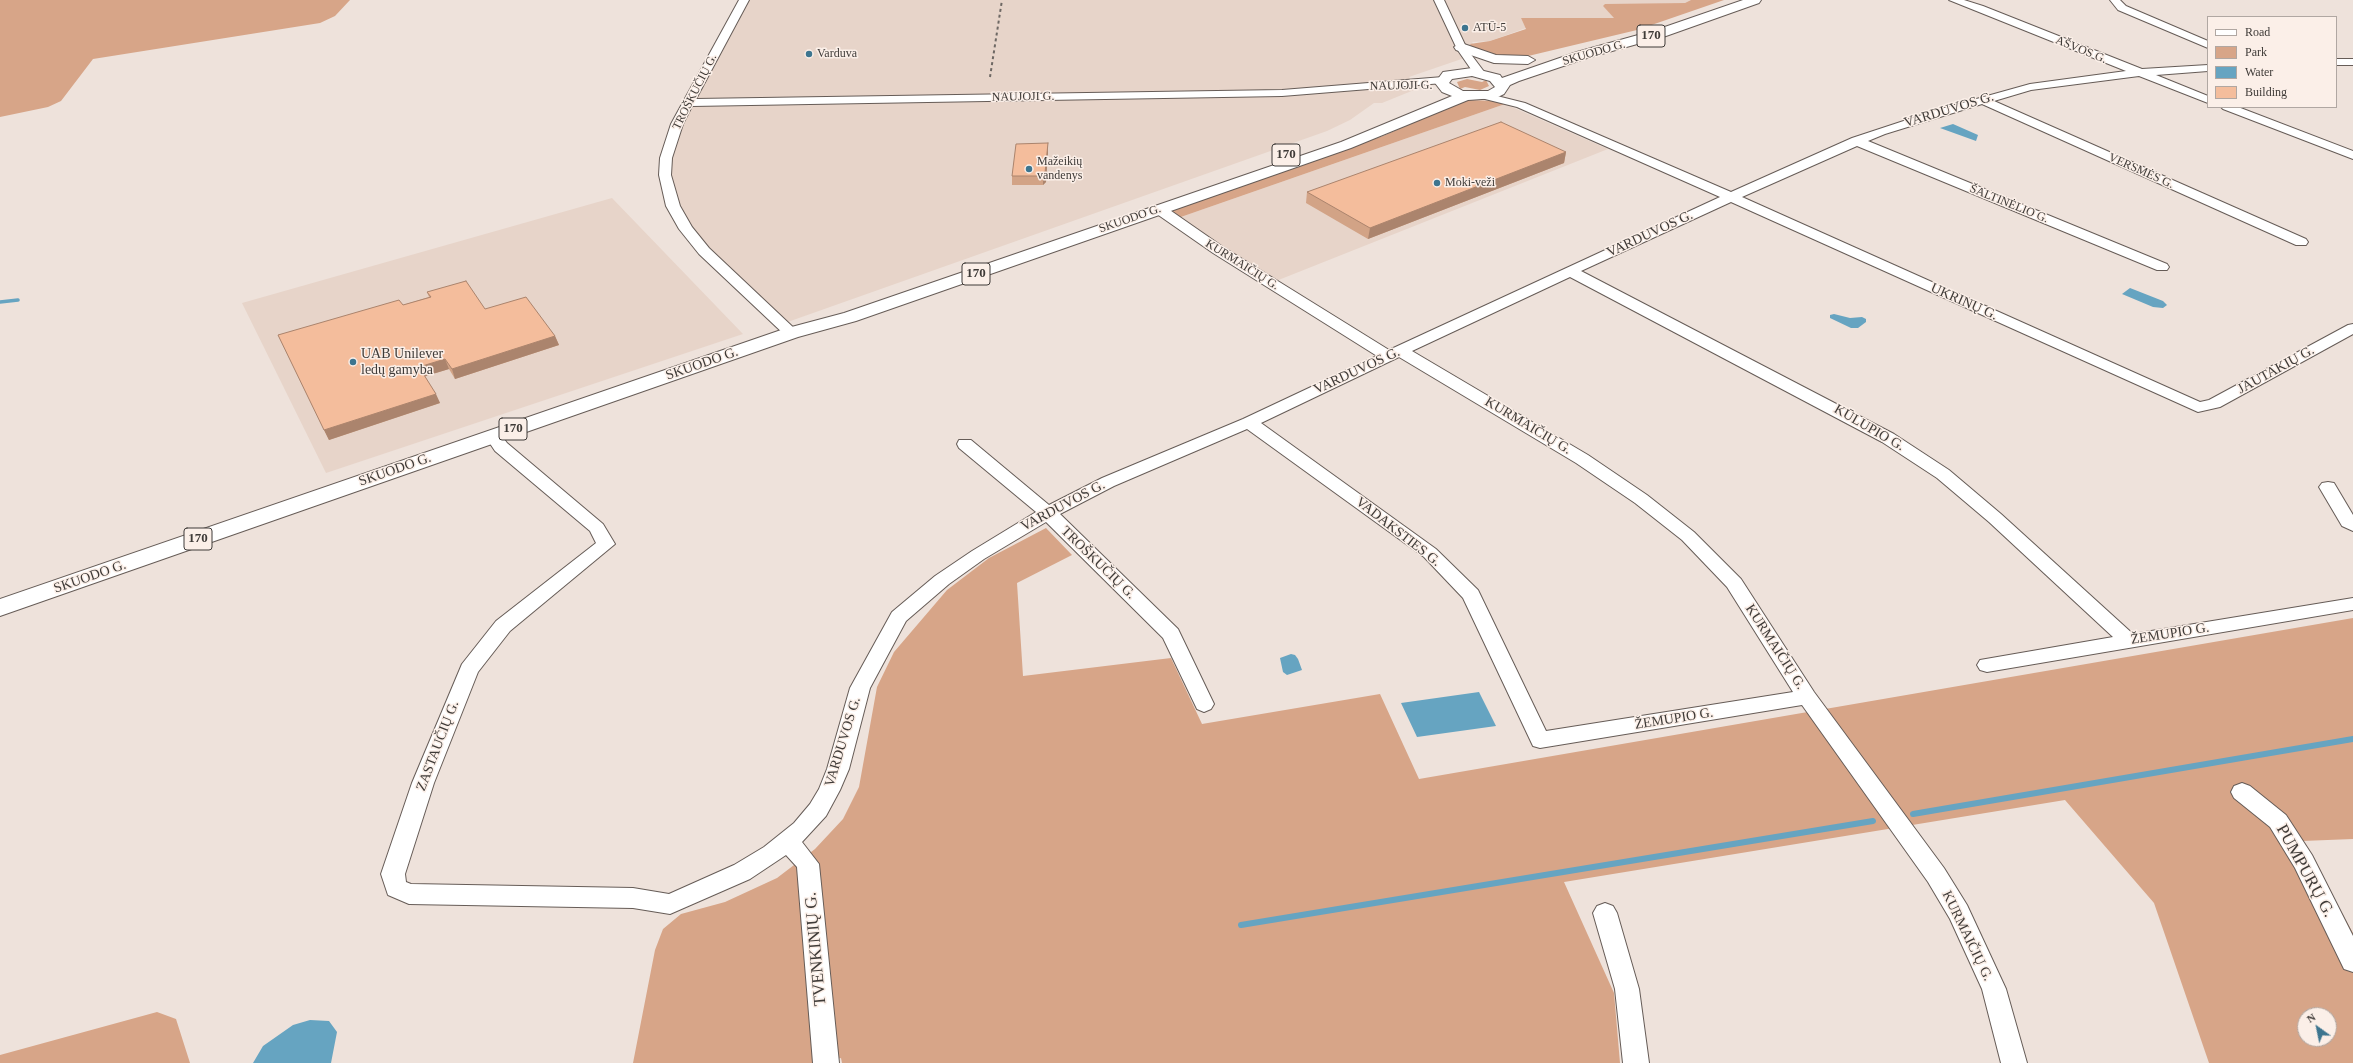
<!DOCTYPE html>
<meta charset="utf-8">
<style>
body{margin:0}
#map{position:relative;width:2353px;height:1063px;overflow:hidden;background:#eee2db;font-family:"Times New Roman",serif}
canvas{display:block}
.legend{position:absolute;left:2207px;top:16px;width:130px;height:92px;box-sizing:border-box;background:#fbefe8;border:1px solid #b0a7a2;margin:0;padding:5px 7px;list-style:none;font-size:12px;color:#3f3b38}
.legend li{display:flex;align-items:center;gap:8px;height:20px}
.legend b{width:20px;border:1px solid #b0a7a2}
.north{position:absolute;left:2297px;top:1007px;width:40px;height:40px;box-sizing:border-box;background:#fbefe8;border:1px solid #b0a7a2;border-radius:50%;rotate:327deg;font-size:11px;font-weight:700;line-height:16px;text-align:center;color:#3f3b38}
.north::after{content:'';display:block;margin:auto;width:14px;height:18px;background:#3d758f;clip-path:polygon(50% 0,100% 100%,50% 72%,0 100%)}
</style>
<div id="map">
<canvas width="2353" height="1063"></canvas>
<ul class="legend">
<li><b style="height:5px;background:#fff"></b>Road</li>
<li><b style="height:11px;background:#d7a588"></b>Park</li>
<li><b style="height:11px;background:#66a4c1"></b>Water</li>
<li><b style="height:11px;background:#f4bd9c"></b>Building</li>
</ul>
<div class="north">N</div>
</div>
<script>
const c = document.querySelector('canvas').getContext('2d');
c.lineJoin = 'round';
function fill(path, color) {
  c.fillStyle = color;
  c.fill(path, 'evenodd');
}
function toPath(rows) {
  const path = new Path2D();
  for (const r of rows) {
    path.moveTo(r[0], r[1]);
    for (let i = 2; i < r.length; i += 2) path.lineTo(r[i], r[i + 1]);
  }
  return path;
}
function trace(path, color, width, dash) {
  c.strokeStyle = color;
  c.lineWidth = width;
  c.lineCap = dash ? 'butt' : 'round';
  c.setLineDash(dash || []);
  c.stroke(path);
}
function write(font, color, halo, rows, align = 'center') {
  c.font = font + ' "Times New Roman",serif';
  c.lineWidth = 3;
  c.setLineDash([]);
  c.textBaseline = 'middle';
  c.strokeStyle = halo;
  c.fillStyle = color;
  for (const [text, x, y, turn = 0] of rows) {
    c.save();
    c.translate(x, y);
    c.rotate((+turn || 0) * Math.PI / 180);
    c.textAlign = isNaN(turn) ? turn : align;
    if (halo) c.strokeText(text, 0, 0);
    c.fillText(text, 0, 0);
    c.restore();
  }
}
fill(toPath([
 [744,0,1691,0,1685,3,1603,6,1615,18,1521,18,1526,28,1490,41,1472,42,1479,53,1409,77,1419,88,1382,103,1374,103,1350,120,1327,131,782,324,686,229,665,175,688,103],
 [1505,104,1608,149,1276,281,1178,218],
 [612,198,743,334,326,473,242,303]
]), '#e7d4c9');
fill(toPath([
 [0,0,350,0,335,16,320,23,93,59,61,101,48,107,0,117],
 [1691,0,1724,0,1637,30,1524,57,1500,57,1473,49,1470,44,1490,41,1526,29,1521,18,1614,18,1603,6,1605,4,1685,3],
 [1467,79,1482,82,1486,80,1489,86,1480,90,1465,87,1460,89,1457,82],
 [1470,100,1495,101,1505,104,1178,218,1172,211,1180,206,1383,136,1452,106],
 [1046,528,1072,555,1017,583,1023,676,1171,658,1202,724,1380,694,1419,779,2353,618,2353,839,2302,841,2353,933,2353,1063,2209,1063,2154,903,2065,800,1564,882,1614,993,1620,1063,842,1063,841,1058,822,1063,633,1063,655,950,663,929,681,914,725,902,777,878,815,849,843,819,859,787,877,687,894,652,947,590,989,558],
 [2305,1015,2329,1015,2329,1039,2305,1039],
 [157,1012,176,1019,190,1063,0,1063,0,1055]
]), '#d7a588');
fill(toPath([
 [1953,124,1978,135,1976,141,1940,128],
 [2130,288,2163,301,2167,305,2163,308,2153,307,2122,294],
 [1834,314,1850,318,1862,317,1866,319,1866,322,1858,328,1851,328,1830,318,1830,315],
 [1291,654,1295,655,1298,659,1302,670,1287,675,1283,672,1280,658],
 [1479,692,1496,726,1417,737,1401,703],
 [310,1020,329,1021,337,1032,331,1063,253,1063,263,1046,293,1025]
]), '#66a4c1');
trace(toPath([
 [0,302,18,300]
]), '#66a4c1', 3.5);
trace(toPath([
 [1913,814,2353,739],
 [1241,925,1873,821]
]), '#66a4c1', 6);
const minor = toPath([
 [739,0,749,0,696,99,1282,90,1443,77,1449,80,1443,83,1282,96,692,106,683,124,672,158,671,175,680,206,692,227,709,248,796,330,799,333,796,336,791,338,786,336,699,254,679,229,666,206,659,175,660,158,671,124,739,0],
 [1434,0,1444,0,1467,49,1485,73,1483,75,1475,75,1457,49,1434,0],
 [1949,0,1964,0,1983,6,2142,69,2208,65,2208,71,2156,75,2208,96,2208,103,2139,76,2031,90,1994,101,2306,239,2308,242,2306,245,2296,245,1982,104,1885,134,1868,141,2167,264,2169,267,2167,270,2157,270,1857,146,1742,197,2200,402,2209,400,2348,325,2353,324,2353,334,2220,407,2198,412,1731,202,1581,271,1894,434,1949,470,2001,514,2133,634,2353,598,2353,610,1987,672,1980,670,1977,665,1980,660,2113,637,1989,522,1937,478,1882,442,1570,277,1412,351,1588,455,1647,495,1694,532,1741,579,1814,692,1944,868,1967,905,2006,989,2027,1063,2001,1063,1982,989,1950,919,1928,882,1802,705,1540,748,1533,746,1463,598,1424,557,1247,429,1114,486,1060,514,1178,629,1214,704,1211,709,1204,712,1197,709,1163,638,1046,522,984,559,949,584,906,621,870,688,849,769,840,790,826,816,802,842,819,864,839,1063,813,1063,797,867,786,855,750,879,670,914,633,908,409,904,388,895,381,874,412,783,462,664,496,621,596,543,590,531,495,451,485,436,487,432,499,432,507,443,603,524,615,544,510,631,478,672,434,783,405,874,406,882,411,884,633,888,669,894,734,865,764,847,794,823,810,804,819,789,827,769,850,688,892,612,935,576,972,551,1036,512,959,448,957,444,959,440,971,440,1049,505,1102,478,1243,419,1377,356,1213,253,1154,212,1152,209,1154,206,1164,206,1223,247,1389,350,1720,197,1517,107,1481,98,1479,96,1481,94,1485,93,1525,103,1731,192,1852,138,1937,110,2030,84,2126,71,1949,0],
 [1399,357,1576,463,1635,503,1682,540,1727,587,1793,692,1546,731,1478,590,1436,549,1261,423,1399,357],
 [2110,0,2120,0,2126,6,2208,41,2208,48,2118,10,2110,0],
 [2336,59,2353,59,2353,65,2336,65,2336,59],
 [2221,107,2238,107,2353,151,2353,159,2223,109,2221,107],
 [2328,482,2334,483,2353,515,2353,531,2342,526,2319,487,2322,483,2328,482],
 [2242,783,2250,786,2286,815,2312,855,2353,936,2353,972,2344,969,2295,868,2270,827,2234,798,2231,792,2234,786,2242,783],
 [1605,903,1613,906,1617,913,1639,989,1649,1063,1623,1063,1615,989,1593,913,1597,906,1605,903]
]);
const major = toPath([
 [1743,0,1761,0,1759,3,1666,36,1587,58,1519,81,1510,85,1504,94,1496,98,1468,100,1351,148,856,321,798,337,0,616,0,599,784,329,844,313,1341,142,1452,96,1442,92,1435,83,1443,72,1472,68,1500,75,1502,78,1577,52,1656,30,1743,0],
 [1472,76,1490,81,1495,87,1488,91,1463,91,1449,83,1452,79,1472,76],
 [1461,43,1496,55,1528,56,1535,60,1528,64,1494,63,1456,50,1454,47,1461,43]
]);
trace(minor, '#665c57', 2);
trace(major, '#665c57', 2);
fill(minor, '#fff');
fill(major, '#fff');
trace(toPath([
 [990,77,1002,0]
]), '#6e6864', 2, [3, 3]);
fill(toPath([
 [1048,143,1048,152,1046,182,1043,185,1012,185,1012,176],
 [1566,152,1564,163,1368,239,1306,203,1307,192],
 [427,292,485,309,555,336,559,345,455,379,449,369,425,376,440,403,329,440,278,335,403,305,429,297]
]), '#d2a386');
fill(toPath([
 [1048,143,1048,152,1046,182,1043,185,1043,176],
 [1566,152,1564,163,1368,239,1370,228],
 [555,336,559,345,455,379,452,369],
 [445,359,449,369,423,377,419,367],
 [436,394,440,403,329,440,324,430]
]), '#ab846d');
const building = toPath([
 [1501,122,1566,152,1370,228,1307,192,1501,122],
 [1048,143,1045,173,1043,176,1012,176,1016,144,1048,143],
 [466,281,485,309,526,297,555,336,452,369,445,359,419,367,436,394,324,430,278,335,399,300,403,305,431,297,427,292,466,281]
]);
fill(building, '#f4bd9c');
trace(building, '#ab846d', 1);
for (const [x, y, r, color] of [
 [1465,28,4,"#3d758f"],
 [809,54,4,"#3d758f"],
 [1029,169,4,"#3d758f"],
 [1437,183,4,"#3d758f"],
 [353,362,4,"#3d758f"]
]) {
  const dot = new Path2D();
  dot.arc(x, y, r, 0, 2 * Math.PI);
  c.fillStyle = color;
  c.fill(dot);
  trace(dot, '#fbefe8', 1.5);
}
write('12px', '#3f3b38', '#fbefe8', [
 ["ATŪ-5",1473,28],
 ["Varduva",817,54],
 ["Mažeikių",1037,162],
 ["vandenys",1037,176],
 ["Moki-veži",1445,183]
], 'left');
write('12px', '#3f3b38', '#fbefe8', [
 ["AŠVOS G.",2081,50,22],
 ["SKUODO G.",1594,53,-16],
 ["NAUJOJI G.",1401,86,-1],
 ["TROŠKUČIŲ G.",695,92,-63],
 ["NAUJOJI G.",1023,97,-1],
 ["VERSMĖS G.",2141,171,24],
 ["ŠALTINĖLIO G.",2009,204,22],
 ["SKUODO G.",1130,219,-19],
 ["KURMAIČIŲ G.",1242,265,32]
]);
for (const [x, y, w] of [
 [1651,36,28],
 [1286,155,28],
 [976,274,28],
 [513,429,28],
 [198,539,28]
]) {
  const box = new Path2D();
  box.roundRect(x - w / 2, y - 11, w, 22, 3);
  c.fillStyle = '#fbefe8';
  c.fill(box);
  trace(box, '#3f3b38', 1);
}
write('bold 13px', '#3f3b38', null, [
 ["170",1651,36],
 ["170",1286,155],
 ["170",976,274],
 ["170",513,429],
 ["170",198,539]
]);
write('14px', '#3f3b38', '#fbefe8', [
 ["VARDUVOS G.",1949,110,-17],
 ["VARDUVOS G.",1650,234,-25],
 ["UKRINŲ G.",1964,302,24],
 ["SKUODO G.",702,364,-19],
 ["JAUTAKIŲ G.",2276,370,-29],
 ["VARDUVOS G.",1357,371,-25],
 ["KURMAIČIŲ G.",1528,426,31],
 ["KŪLUPIO G.",1869,428,30],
 ["SKUODO G.",395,470,-19],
 ["VARDUVOS G.",1063,506,-28],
 ["VADAKSTIES G.",1398,532,38],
 ["TROŠKUČIŲ G.",1098,563,44],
 ["SKUODO G.",90,577,-19],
 ["ŽEMUPIO G.",2170,634,-9],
 ["KURMAIČIŲ G.",1775,647,57],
 ["ŽEMUPIO G.",1674,719,-9],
 ["VARDUVOS G.",843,742,-73],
 ["ZASTAUČIŲ G.",438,746,-69],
 ["KURMAIČIŲ G.",1967,936,64]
]);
write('14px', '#3f3b38', '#fbefe8', [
 ["UAB Unilever",361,354],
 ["ledų gamyba",361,370]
], 'left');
write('17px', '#3f3b38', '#fbefe8', [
 ["PUMPURŲ G.",2305,871,61],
 ["TVENKINIŲ G.",816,949,-95]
]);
</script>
